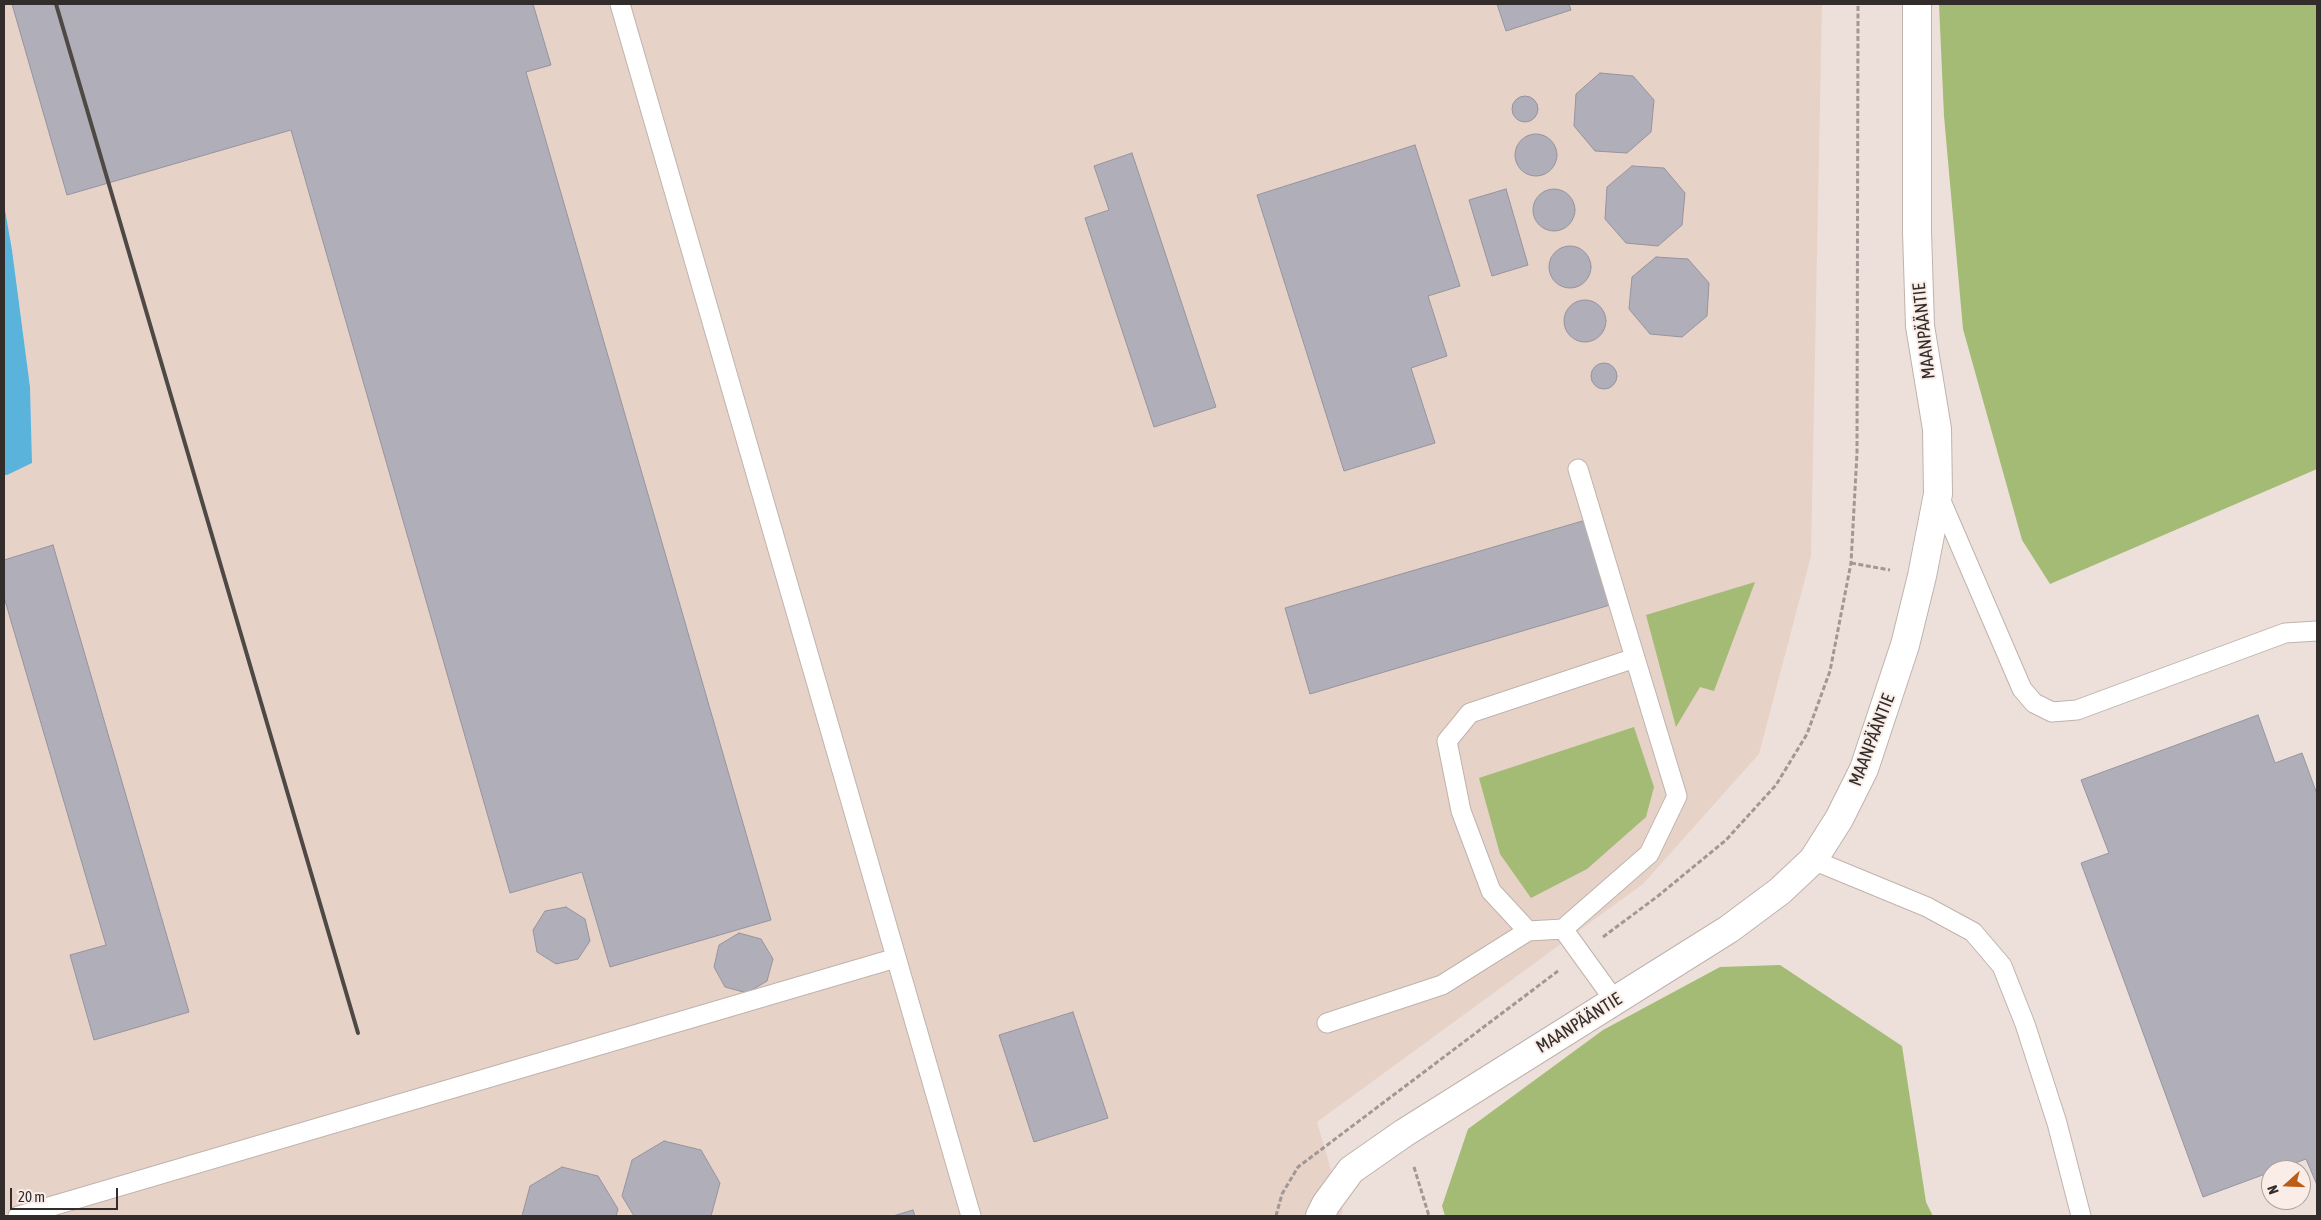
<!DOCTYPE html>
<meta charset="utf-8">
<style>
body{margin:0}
#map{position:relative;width:2321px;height:1220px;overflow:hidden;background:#ede0da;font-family:"Asap Condensed",sans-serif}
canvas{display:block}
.frame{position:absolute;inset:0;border:5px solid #322d2b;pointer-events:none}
.north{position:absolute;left:2261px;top:1160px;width:50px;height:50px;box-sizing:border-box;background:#faede7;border:1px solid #aaa09c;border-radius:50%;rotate:250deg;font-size:14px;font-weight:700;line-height:20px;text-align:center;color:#322d2b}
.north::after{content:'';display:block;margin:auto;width:18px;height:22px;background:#bc5d16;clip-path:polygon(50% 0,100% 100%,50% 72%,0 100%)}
.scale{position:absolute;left:10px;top:1188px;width:108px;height:22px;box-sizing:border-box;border:2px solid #322d2b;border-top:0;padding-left:6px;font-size:15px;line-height:18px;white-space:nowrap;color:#322d2b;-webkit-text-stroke:4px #faede7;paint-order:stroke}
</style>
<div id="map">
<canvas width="2321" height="1220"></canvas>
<div class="frame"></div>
<div class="north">N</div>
<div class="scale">20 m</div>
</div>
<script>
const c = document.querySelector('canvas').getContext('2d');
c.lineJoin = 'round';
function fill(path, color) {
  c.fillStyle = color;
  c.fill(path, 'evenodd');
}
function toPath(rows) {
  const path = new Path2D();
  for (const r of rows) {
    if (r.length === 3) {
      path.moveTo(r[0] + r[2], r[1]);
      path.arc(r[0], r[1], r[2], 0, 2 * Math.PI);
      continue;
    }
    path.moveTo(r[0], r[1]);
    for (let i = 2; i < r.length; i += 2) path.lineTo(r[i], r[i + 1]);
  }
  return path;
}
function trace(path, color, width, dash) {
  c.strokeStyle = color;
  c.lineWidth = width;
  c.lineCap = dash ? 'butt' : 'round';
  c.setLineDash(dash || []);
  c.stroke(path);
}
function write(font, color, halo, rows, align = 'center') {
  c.font = font + ' "Asap Condensed",sans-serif';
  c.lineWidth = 4;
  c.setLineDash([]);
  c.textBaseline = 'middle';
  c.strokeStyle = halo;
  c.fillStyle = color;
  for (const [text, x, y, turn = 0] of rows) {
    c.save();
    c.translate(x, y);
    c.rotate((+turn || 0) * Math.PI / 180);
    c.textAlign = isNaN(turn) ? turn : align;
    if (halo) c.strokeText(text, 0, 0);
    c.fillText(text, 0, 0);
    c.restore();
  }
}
fill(toPath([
 [4,4,1822,4,1811,556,1759,754,1643,884,1317,1122,1343,1211,1341,1216,4,1216,4,475,32,462,30,387,12,250,4,204]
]), '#e7d2c8');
fill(toPath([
 [1939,4,2317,4,2317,469,2050,584,2022,540,1963,329,1944,116],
 [1755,582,1714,691,1700,687,1676,727,1646,615],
 [1634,727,1654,787,1646,817,1587,869,1531,898,1500,854,1479,778],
 [1780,965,1902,1046,1926,1202,1933,1216,1445,1216,1442,1206,1468,1129,1603,1030,1720,967]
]), '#a3bb74');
fill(toPath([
 [4,204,12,250,30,387,32,463,7,475,4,475]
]), '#59b3db');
const building = toPath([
 [12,4,533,4,551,65,526,72,771,920,610,967,582,872,510,893,291,130,67,195,12,4],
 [1497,4,1569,4,1571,10,1506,31,1497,4],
 [1600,73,1633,76,1654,100,1651,132,1627,153,1595,151,1574,126,1576,94,1600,73],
 [1525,109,13],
 [1536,155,21],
 [1415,145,1460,286,1428,296,1447,356,1411,368,1435,443,1344,471,1257,195,1415,145],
 [1132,153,1216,407,1154,427,1085,218,1109,210,1094,166,1132,153],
 [1632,166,1664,168,1685,193,1682,225,1658,246,1626,243,1605,219,1607,187,1632,166],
 [1554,210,21],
 [1506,189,1528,265,1492,276,1469,200,1506,189],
 [1570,267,21],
 [1656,257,1688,259,1709,283,1707,316,1682,337,1650,334,1629,309,1632,277,1656,257],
 [1585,321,21],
 [1604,376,13],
 [1586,520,1610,605,1310,694,1285,608,1586,520],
 [53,545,189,1012,94,1040,70,955,106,945,4,597,4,560,53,545],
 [2258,715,2275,763,2302,753,2317,794,2317,1185,2306,1159,2203,1197,2081,863,2109,853,2081,780,2258,715],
 [566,907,585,919,590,941,578,959,556,964,537,952,533,930,545,911,566,907],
 [739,933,761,939,773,959,767,981,747,993,725,987,714,967,719,945,739,933],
 [1073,1012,1108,1118,1034,1142,999,1035,1073,1012],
 [664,1141,701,1150,720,1183,711,1216,634,1216,622,1196,632,1160,664,1141],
 [562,1167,598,1176,618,1209,616,1216,522,1216,530,1186,562,1167],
 [913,1210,915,1216,893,1216,913,1210]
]);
fill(building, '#b0aeb9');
trace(building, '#96949f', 1);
const lane = toPath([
 [620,4,971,1216],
 [1578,469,1635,658],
 [1938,494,2022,689,2034,703,2052,712,2077,710,2285,633,2317,631],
 [1813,860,1927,907,1973,932,2002,966,2025,1024,2057,1123,2081,1216],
 [1563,929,1649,854,1677,796,1635,658,1470,713,1447,741,1461,811,1491,891,1528,931,1563,929,1615,1001],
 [1327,1023,1442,985,1528,931],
 [18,1216,896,958]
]);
const street = toPath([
 [1320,1216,1326,1204,1351,1170,1404,1133,1729,929,1780,891,1813,860,1839,819,1864,769,1905,645,1922,576,1938,494,1937,429,1920,326,1917,232,1917,4]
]);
trace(lane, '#bfb3ad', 21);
trace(street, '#bfb3ad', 30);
trace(toPath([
 [1851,563,1890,570],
 [1603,937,1658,896,1726,840,1776,785,1807,734,1830,671,1851,563,1857,453,1858,4],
 [1414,1167,1429,1216],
 [1276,1216,1282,1194,1298,1167,1558,971]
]), '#a19793', 3, [5, 2.5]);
trace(lane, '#fff', 19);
trace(street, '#fff', 28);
trace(toPath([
 [56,4,358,1033]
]), '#4f4946', 4);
write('18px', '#322d2b', '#faede7', [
 ["MAANPÄÄNTIE",1924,331,-96],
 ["MAANPÄÄNTIE",1872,740,-69],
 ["MAANPÄÄNTIE",1579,1023,-32]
]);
</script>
